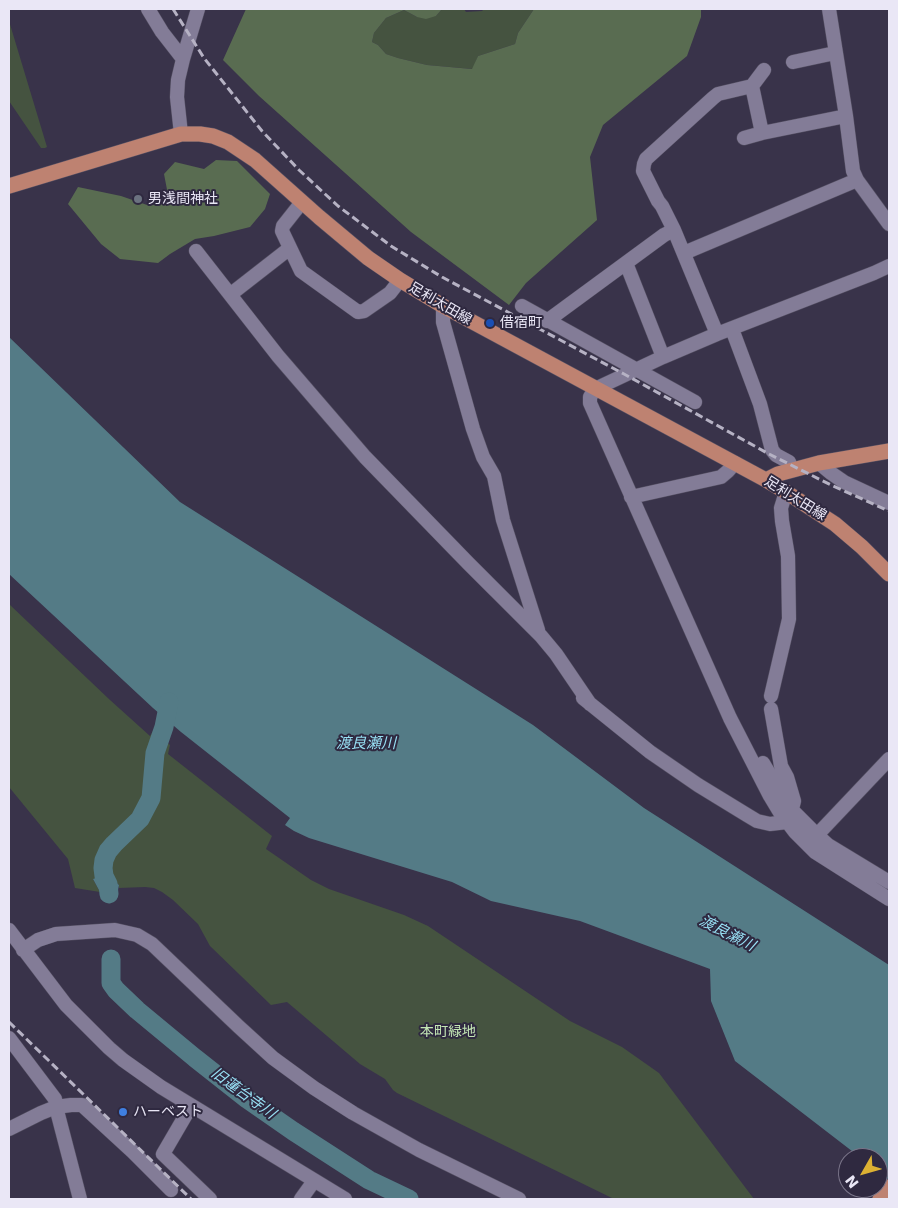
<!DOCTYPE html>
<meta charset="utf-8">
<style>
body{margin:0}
#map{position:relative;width:898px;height:1208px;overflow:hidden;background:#39334a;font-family:"DejaVu Sans",sans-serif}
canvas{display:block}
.frame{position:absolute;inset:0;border:10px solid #eae7f6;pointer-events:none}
.north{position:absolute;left:838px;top:1148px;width:50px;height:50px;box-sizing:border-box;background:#2f2940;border:1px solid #7a7589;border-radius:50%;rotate:232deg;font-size:14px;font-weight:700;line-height:20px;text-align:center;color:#eae7f6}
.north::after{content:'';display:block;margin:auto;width:18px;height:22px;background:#ddb133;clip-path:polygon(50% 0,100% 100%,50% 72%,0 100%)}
</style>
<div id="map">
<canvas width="898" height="1208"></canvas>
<div class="frame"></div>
<div class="north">N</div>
</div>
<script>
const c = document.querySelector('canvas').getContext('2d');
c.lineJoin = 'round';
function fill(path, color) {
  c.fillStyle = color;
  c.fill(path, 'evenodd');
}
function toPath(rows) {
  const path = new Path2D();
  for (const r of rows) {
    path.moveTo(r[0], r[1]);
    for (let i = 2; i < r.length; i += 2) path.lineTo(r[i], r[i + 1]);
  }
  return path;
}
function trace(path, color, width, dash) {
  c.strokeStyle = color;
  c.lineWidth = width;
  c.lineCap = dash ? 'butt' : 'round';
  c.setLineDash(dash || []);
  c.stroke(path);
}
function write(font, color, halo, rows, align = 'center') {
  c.font = font + ' "DejaVu Sans","Noto Sans JP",sans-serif';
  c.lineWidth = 4;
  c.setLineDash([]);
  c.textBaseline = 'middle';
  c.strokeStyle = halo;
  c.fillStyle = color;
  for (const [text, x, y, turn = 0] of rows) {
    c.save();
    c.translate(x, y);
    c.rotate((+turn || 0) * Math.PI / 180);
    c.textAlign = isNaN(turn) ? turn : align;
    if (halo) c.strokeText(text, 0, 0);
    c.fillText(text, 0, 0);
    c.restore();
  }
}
fill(toPath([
 [442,9,464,9,466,12,482,11,484,9,534,9,518,33,515,44,478,56,473,69,427,65,398,58,386,54,378,45,372,42,374,33,386,18,404,10,417,17,436,16],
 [9,21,47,147,45,148,41,148,9,101],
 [9,604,110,700,150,736,153,731,170,745,168,754,272,836,266,849,311,880,329,889,404,915,428,926,570,1021,622,1047,659,1073,754,1199,614,1199,397,1093,393,1090,385,1079,360,1064,287,1002,271,1005,210,946,198,924,173,900,162,892,154,888,145,887,119,888,119,885,113,880,93,879,100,892,75,888,68,859,9,787]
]), '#455340');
fill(toPath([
 [246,9,259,10,260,9,442,9,436,16,426,19,417,17,404,10,386,18,374,33,372,42,378,45,386,54,398,58,427,65,472,69,478,56,515,44,518,33,534,9,701,9,701,17,687,56,603,125,590,157,597,220,526,283,509,305,411,232,259,96,223,60],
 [216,160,237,161,270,194,265,209,250,227,214,236,195,239,170,254,158,263,120,259,101,244,68,204,78,187,121,196,150,206,169,200,164,174,175,162,204,169]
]), '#596c51');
fill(toPath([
 [9,337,180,502,533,725,644,808,889,965,889,1180,878,1171,878,1158,861,1158,735,1061,711,1001,710,969,580,921,491,901,452,882,309,838,294,831,285,825,290,818,181,732,153,708,9,574],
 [108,874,113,880,119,885,117,895,105,894,100,892,93,879]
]), '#547b86');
trace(toPath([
 [109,894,108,884,104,876,103,868,104,860,108,851,114,844,140,819,151,798,155,753,164,727,169,702],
 [111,959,111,983,116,990,137,1010,195,1058,247,1099,293,1131,369,1180,409,1199]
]), '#547b86', 19);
const minor = toPath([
 [148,9,162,32,183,59],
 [829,9,846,116,853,171,857,180,889,224],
 [793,62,835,53],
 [762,133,752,86,764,70],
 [181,134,177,97,178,80,183,59,198,9],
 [744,138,762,133,846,116],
 [302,202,283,226,282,231,301,271,358,312,364,311,390,293,400,280],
 [196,251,278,356,365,457,468,563,541,636,556,654,590,704],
 [684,253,857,180],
 [626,263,663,357],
 [889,266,874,273,717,334,663,357,595,389,590,397,590,403,730,718,770,796,779,811,795,832,815,852,889,899],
 [231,294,290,248],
 [443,306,443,322,473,429,483,457,494,476,503,520,538,630],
 [522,306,695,402],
 [547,321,664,235,674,230],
 [732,329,760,404,772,450,776,455,789,462,792,470],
 [717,334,674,230,662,206,658,201,643,171,644,164,646,159,713,98,718,94,752,86],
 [819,463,831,473,844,482,889,503],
 [631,497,721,477,728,471,735,463],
 [771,696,789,619,788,556,782,521,781,508,786,492],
 [583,698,650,752,698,785,747,815,757,821,770,824,787,822],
 [771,709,781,766,787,777,794,801,792,809],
 [763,763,789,807,817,835,828,845,889,882],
 [817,835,889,759],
 [9,930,66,1005,109,1048,123,1060,161,1087,345,1199],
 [23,950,38,940,56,934,115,930,137,935,152,944,238,1026,273,1058,314,1088,353,1113,419,1150,519,1199],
 [9,1038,55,1099,56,1107,71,1105,82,1105,132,1151,171,1190],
 [191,1106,163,1154,210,1199],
 [9,1129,41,1113,56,1107,80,1199],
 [301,1199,314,1181]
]);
const major = toPath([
 [9,186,181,134,200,134,213,136,228,142,255,160,319,217,368,258,400,280,443,306,766,480,786,492,835,524,862,547,889,574],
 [766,480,778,474,819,463,889,451],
 [880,1199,889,1187]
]);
trace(minor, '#555063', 15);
trace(major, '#555063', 16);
trace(minor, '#837c97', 14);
trace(major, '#be8271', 15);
trace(toPath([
 [173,9,204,58,262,131,299,170,338,206,391,246,442,277,624,374,769,454,833,486,889,511],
 [9,1022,191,1199]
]), '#b6b2c4', 3, [8, 4]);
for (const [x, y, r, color] of [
 [138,199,5,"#6b7280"],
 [490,323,5,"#1a4fb4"],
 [123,1112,5,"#3f7fe0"]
]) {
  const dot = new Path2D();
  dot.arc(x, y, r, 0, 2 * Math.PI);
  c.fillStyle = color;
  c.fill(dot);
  trace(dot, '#2f2940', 2);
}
write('14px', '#eae7f6', '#2f2940', [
 ["男浅間神社",148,199],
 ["借宿町",500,323],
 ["ハーベスト",133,1112]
], 'left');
write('14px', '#eae7f6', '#2f2940', [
 ["足利太田線",440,304,30],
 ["足利太田線",795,499,32]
]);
write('14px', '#c3e6b4', '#2f2940', [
 ["本町緑地",448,1032]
]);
write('italic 15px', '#97dff3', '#2f2940', [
 ["渡良瀬川",366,744],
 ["渡良瀬川",727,934,27],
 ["旧蓮台寺川",243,1094,36]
]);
</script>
